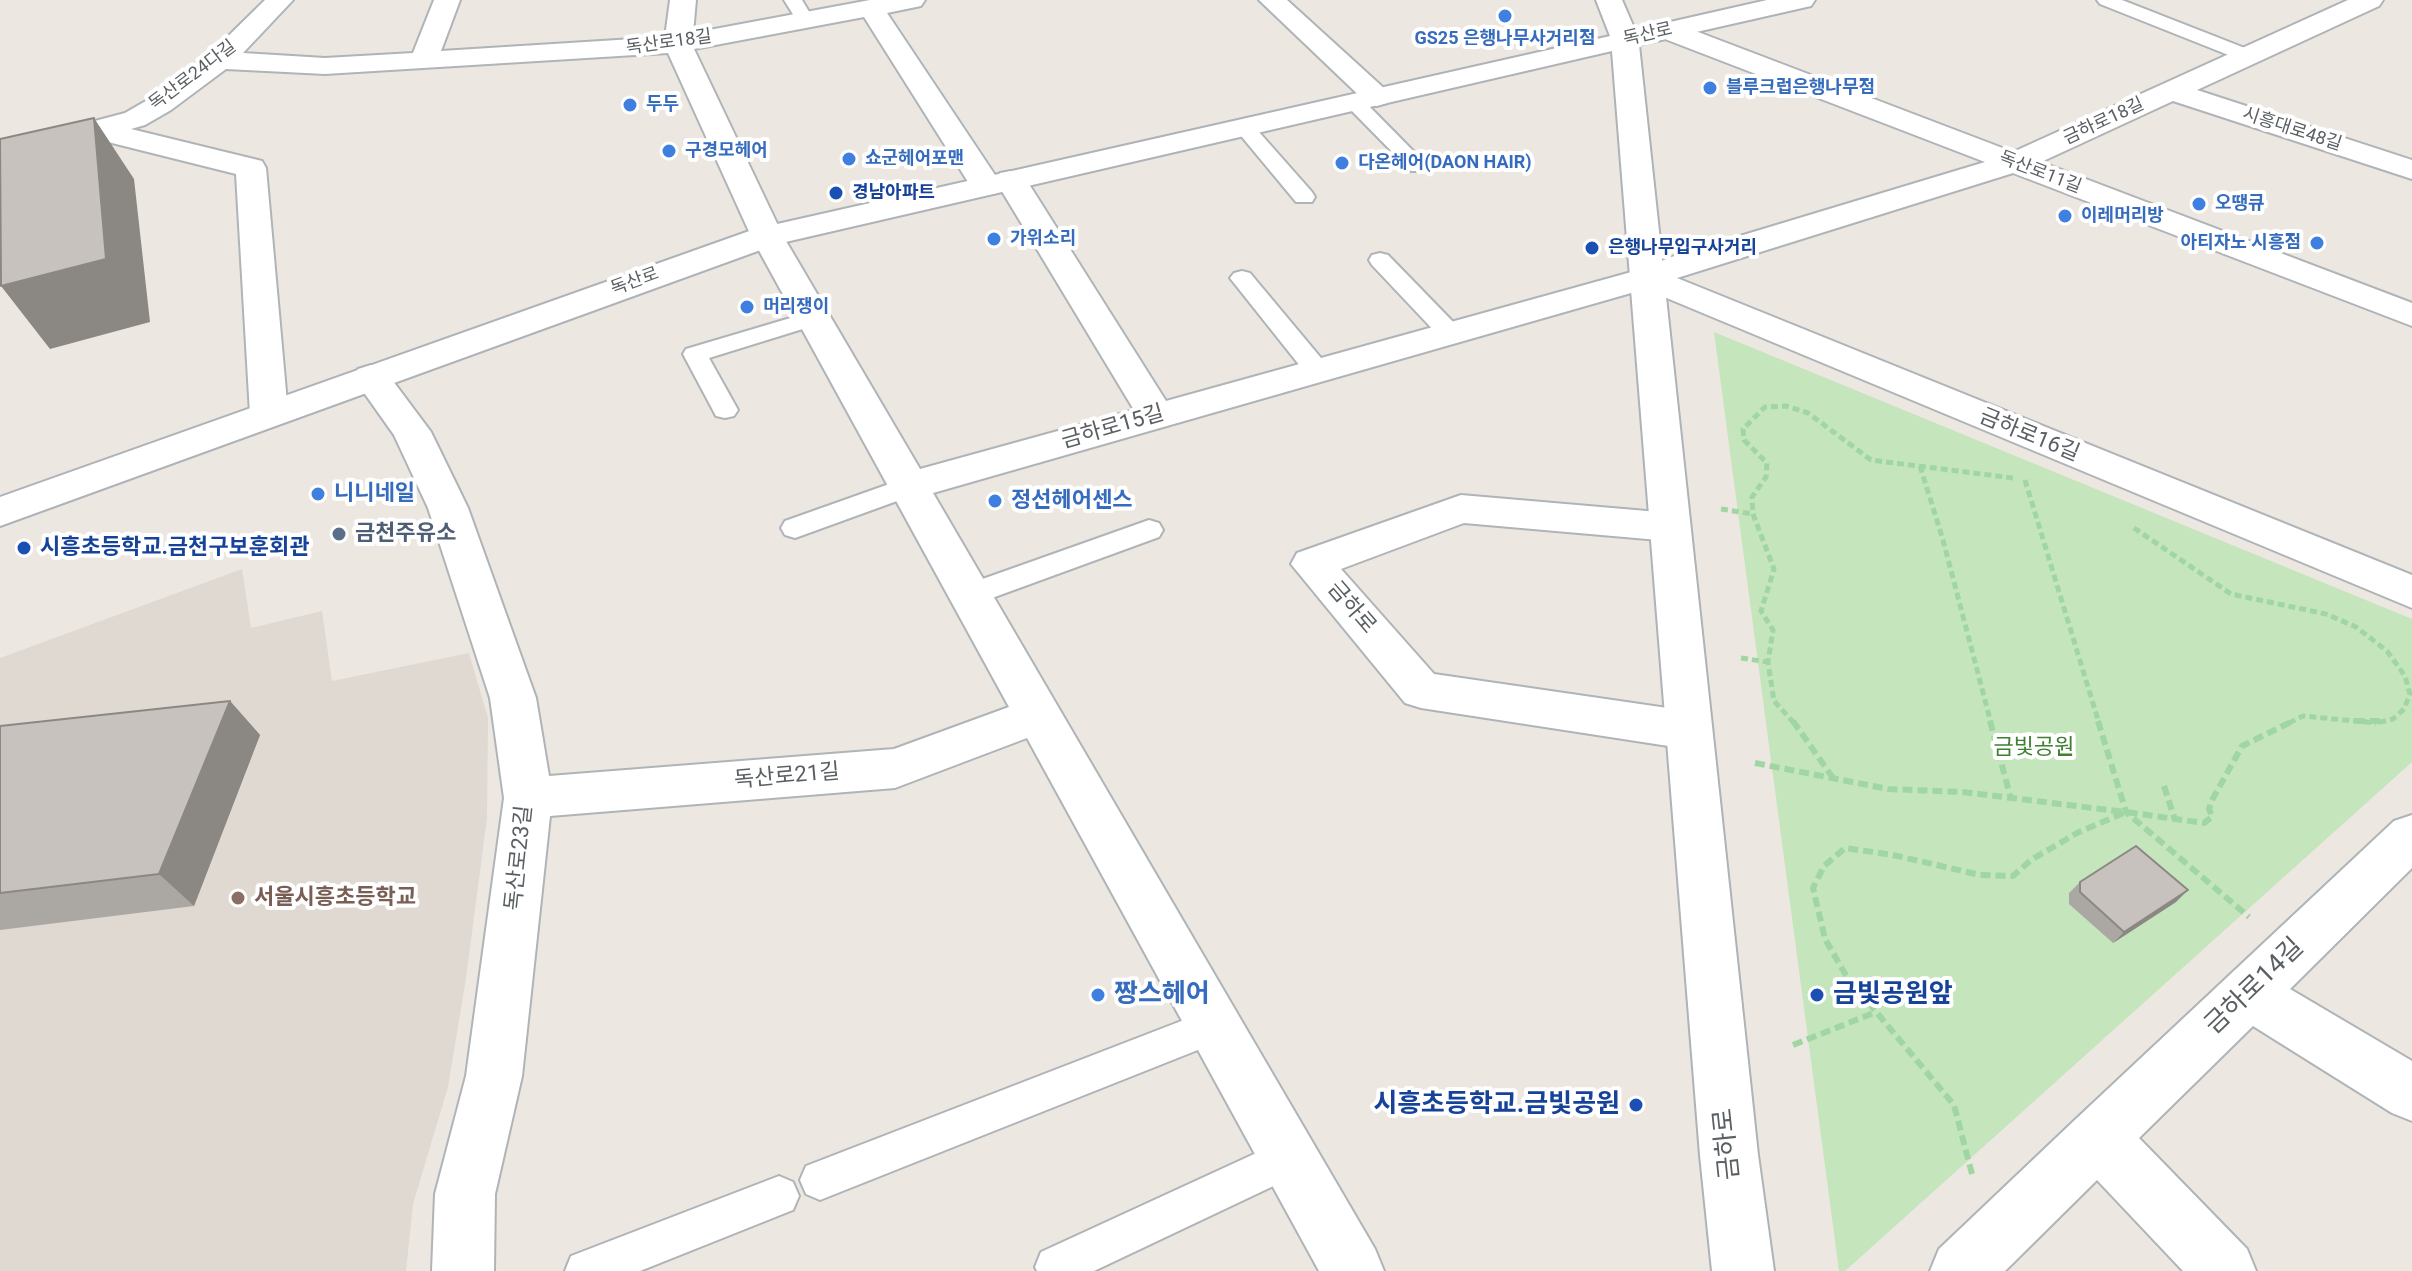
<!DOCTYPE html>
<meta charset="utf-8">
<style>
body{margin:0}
canvas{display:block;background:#ede7e1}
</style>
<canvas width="2412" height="1271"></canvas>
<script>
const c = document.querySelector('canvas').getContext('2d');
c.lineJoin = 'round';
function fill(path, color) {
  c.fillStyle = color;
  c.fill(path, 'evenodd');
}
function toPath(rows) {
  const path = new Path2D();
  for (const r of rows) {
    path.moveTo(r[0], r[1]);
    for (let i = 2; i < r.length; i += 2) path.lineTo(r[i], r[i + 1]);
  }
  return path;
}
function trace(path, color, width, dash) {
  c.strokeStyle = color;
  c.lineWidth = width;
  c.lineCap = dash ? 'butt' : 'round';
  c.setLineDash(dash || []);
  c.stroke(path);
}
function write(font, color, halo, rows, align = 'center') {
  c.font = font + ' Roboto,"Noto Sans KR",sans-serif';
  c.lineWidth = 8;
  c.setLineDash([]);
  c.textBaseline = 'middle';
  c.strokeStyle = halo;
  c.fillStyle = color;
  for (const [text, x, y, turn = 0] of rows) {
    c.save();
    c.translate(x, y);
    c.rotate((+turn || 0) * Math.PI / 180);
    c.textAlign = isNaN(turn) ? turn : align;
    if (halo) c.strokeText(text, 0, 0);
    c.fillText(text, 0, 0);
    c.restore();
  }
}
fill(toPath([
 [242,569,251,628,322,611,332,681,469,653,488,718,487,818,466,978,448,1087,413,1204,406,1271,0,1271,0,658]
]), '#dfd9d2');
fill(toPath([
 [1714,332,2412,619,2412,762,1845,1271,1839,1271]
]), '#c5e5bd');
const lane = toPath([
 [784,0,802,0,814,20,811,24,799,24,784,0],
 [2097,0,2122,0,2255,52,2257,56,2248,62,2241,60,2100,4,2097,0],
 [1354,96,1361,98,1425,163,1429,167,1425,171,1411,171,1347,106,1344,102,1347,98,1354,96],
 [1244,121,1251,123,1312,192,1315,197,1312,202,1296,202,1237,131,1234,127,1237,123,1244,121],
 [1380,253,1388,255,1458,327,1461,332,1458,337,1440,337,1372,265,1369,260,1372,255,1380,253],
 [1242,271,1250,273,1326,364,1329,370,1326,376,1308,376,1234,283,1230,278,1234,273,1242,271],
 [814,311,822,313,826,318,822,323,709,358,738,410,734,416,725,418,716,416,683,354,686,349,814,311],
 [909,477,919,479,923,486,919,493,795,538,785,535,781,528,785,521,909,477],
 [1149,520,1159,523,1163,530,1159,537,970,606,960,603,955,595,960,587,1149,520],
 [1215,1008,1228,1014,1234,1026,1228,1038,820,1200,806,1194,800,1180,806,1166,1215,1008],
 [1289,1138,1303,1144,1309,1158,1303,1172,1094,1271,1037,1271,1035,1267,1041,1252,1289,1138],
 [779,1176,793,1182,799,1196,793,1210,640,1271,565,1271,571,1256,779,1176]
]);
const street = toPath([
 [265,0,293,0,243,53,325,58,413,53,434,0,460,0,441,51,665,37,670,0,696,0,693,33,870,0,925,0,921,6,887,13,997,178,1000,173,1011,171,1022,173,1166,401,1635,271,1677,255,1985,162,1657,36,1653,30,1657,24,1677,24,2013,152,2348,0,2383,0,2379,6,2197,90,2412,160,2412,179,2173,101,2041,162,2412,303,2412,326,2013,173,1677,278,2412,575,2412,608,1645,289,933,493,1375,1249,1384,1271,1319,1271,1027,738,895,788,550,816,522,1076,495,1194,494,1271,432,1271,435,1194,466,1076,504,798,490,698,428,508,394,435,353,377,358,369,371,365,384,369,431,432,468,508,536,698,549,776,894,749,1009,707,751,236,668,53,325,74,226,69,171,110,145,125,131,129,262,161,266,168,288,414,282,423,269,426,256,423,250,414,236,174,96,139,0,164,0,146,125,113,151,98,210,54,265,0],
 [864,17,975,193,986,195,997,193,1000,188,1134,410,920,469,783,236,694,49,864,17],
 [1259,0,1287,0,1387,91,1391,97,1387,103,1377,106,1367,103,1259,0],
 [1461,495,1670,513,1684,517,1690,527,1684,537,1670,541,1464,523,1341,569,1434,674,1688,711,1704,717,1711,730,1704,743,1688,749,1421,708,1405,703,1291,564,1297,553,1461,495],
 [2412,815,2412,868,2290,989,2412,1061,2412,1121,2392,1113,2253,1026,2139,1138,2247,1249,2256,1271,2183,1271,2097,1180,2005,1271,1930,1271,1939,1249,2077,1118,2394,821,2412,815]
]);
const secondary = toPath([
 [1596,0,1622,0,1635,30,1767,0,1815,0,1811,6,1639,45,1758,1155,1774,1271,1712,1271,1700,1155,1612,51,777,244,0,526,0,497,755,229,1610,36,1596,0]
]);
trace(lane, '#afb4b7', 4);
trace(street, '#afb4b7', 4);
trace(secondary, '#aeb3b7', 4);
trace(toPath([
 [1920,466,1943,540,1991,723],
 [2025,480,2099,723],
 [1721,509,1753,514],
 [2134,528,2231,594,2326,614,2356,627,2387,651,2405,676,2410,694,2404,709,2393,719,2377,723],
 [1741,658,1768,662],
 [1794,723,1774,701,1768,662,1773,630,1761,611,1774,569,1753,514,1752,497,1766,477,1767,463,1744,440,1743,429,1765,407,1786,406,1808,413,1871,460,2013,478],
 [2289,723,2303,716,2376,723]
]), '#a0d6a3', 5, [7, 4]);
trace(toPath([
 [1793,721,1833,778],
 [1990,721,2011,799],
 [2098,721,2126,812,2249,917],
 [2355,721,2385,721],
 [1755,763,1888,789,1963,792,2125,812],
 [2164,786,2175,820],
 [1793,1045,1876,1012],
 [1972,1174,1954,1105,1847,977,1825,939,1813,888,1824,866,1845,848,1893,855,1980,875,2013,876,2031,860,2077,833,2126,812,2204,823,2212,817,2209,809,2212,800,2242,746,2293,721]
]), '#a0d6a3', 6, [10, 5]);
fill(lane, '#fff');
fill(street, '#fff');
fill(secondary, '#fff');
fill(toPath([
 [230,701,260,735,194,906,0,930,0,726],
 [2080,882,2176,902,2113,943,2069,904,2069,893]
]), '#aba7a3');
fill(toPath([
 [94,118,134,179,150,322,50,349,1,286],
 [0,167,46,228,0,239],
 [230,701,260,735,194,906,159,874],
 [2188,890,2176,902,2113,943,2124,932]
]), '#8b8884');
const building = toPath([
 [94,118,106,259,1,286,0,139,94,118],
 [230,701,159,874,0,893,0,726,230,701],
 [2136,846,2188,890,2124,932,2080,892,2080,882,2136,846]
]);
fill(building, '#c7c2bd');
trace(building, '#8b8884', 2);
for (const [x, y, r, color] of [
 [1505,16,8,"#3f7fe0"],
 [1710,88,8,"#3f7fe0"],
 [630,105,8,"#3f7fe0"],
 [669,151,8,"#3f7fe0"],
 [849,159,8,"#3f7fe0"],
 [1342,163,8,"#3f7fe0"],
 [836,193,8,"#1a4fb4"],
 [2199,204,8,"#3f7fe0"],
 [2065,216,8,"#3f7fe0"],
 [994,239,8,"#3f7fe0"],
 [2317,243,8,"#3f7fe0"],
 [1592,248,8,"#1a4fb4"],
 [747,307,8,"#3f7fe0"],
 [318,494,8,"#3f7fe0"],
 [995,501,8,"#3f7fe0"],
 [339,534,8,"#5c6f8a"],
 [24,548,8,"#1a4fb4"],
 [238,898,8,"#8d6e63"],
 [1098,995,8,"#3f7fe0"],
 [1817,995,8,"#1a4fb4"],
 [1636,1105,8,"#1a4fb4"]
]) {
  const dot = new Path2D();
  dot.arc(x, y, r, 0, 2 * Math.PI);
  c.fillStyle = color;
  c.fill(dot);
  trace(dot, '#fff', 3);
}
write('18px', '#595f62', '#fff', [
 ["독산로",1648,35,-13],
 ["독산로18길",669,43,-8],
 ["독산로24다길",193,76,-37],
 ["금하로18길",2104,122,-25],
 ["시흥대로48길",2292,130,18],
 ["독산로11길",2040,173,21],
 ["독산로",635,282,-20]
]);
write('bold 18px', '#366cbe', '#fff', [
 ["GS25 은행나무사거리점",1505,39,"center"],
 ["블루크럽은행나무점",1726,88],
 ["두두",646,105],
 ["구경모헤어",685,151],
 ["쇼군헤어포맨",865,159],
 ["다온헤어(DAON HAIR)",1358,163],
 ["오땡큐",2215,204],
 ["이레머리방",2081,216],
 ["가위소리",1010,239],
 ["아티자노 시흥점",2301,243,"right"],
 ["머리쟁이",763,307]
], 'left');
write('bold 18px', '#164399', '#fff', [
 ["경남아파트",852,193],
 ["은행나무입구사거리",1608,248]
], 'left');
write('22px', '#595f62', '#fff', [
 ["금하로15길",1113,428,-16],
 ["금하로16길",2029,436,22],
 ["금하로",1351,608,49],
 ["독산로21길",787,777,-5],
 ["독산로23길",520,858,-84]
]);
write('bold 22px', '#366cbe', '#fff', [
 ["니니네일",334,494],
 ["정선헤어센스",1011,501]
], 'left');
write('bold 22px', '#4e5e75', '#fff', [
 ["금천주유소",355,534]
], 'left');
write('bold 22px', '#164399', '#fff', [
 ["시흥초등학교.금천구보훈회관",40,548]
], 'left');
write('22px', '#408033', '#fff', [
 ["금빛공원",2034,748]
]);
write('bold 22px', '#785e54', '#fff', [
 ["서울시흥초등학교",254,898]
], 'left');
write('26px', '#595f62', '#fff', [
 ["금하로14길",2255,987,-44],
 ["금하로",1728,1144,-96]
]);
write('bold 26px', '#366cbe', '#fff', [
 ["짱스헤어",1114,995]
], 'left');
write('bold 26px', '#164399', '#fff', [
 ["금빛공원앞",1833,995],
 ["시흥초등학교.금빛공원",1620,1105,"right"]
], 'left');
</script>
